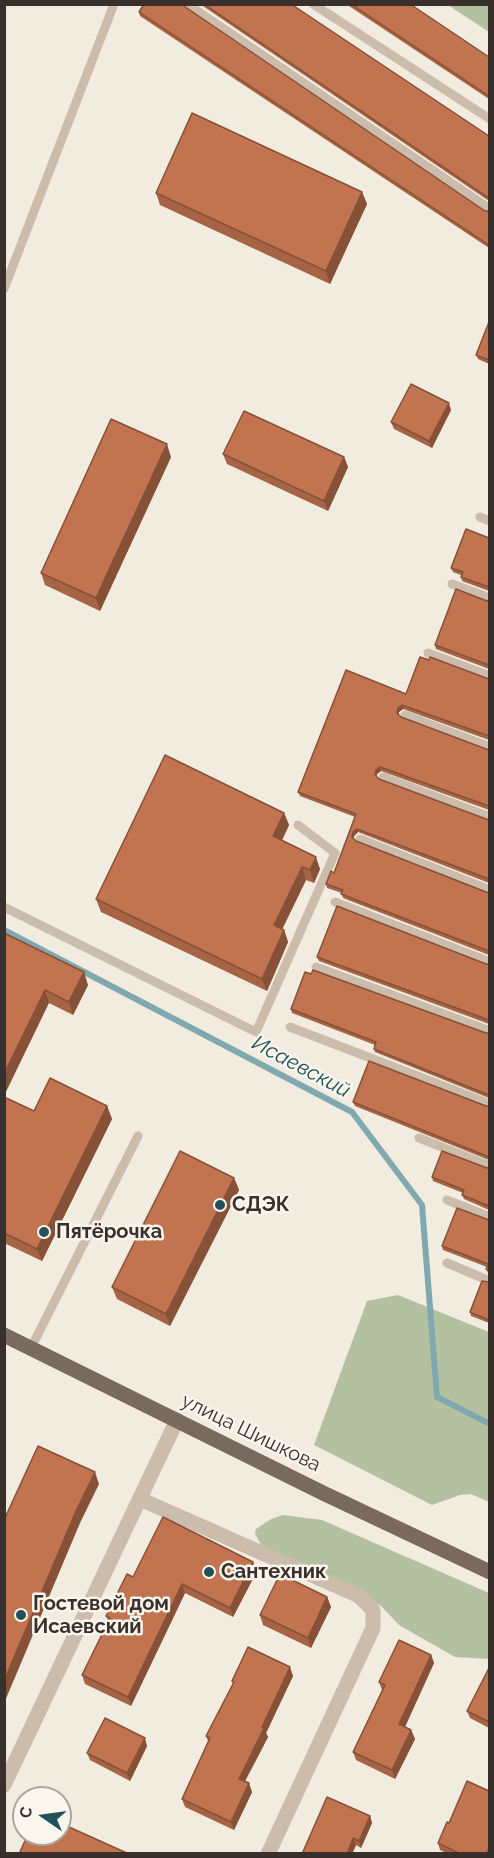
<!DOCTYPE html>
<meta charset="utf-8">
<style>
body{margin:0}
#map{position:relative;width:494px;height:1858px;overflow:hidden;background:#f2ebe0;font-family:Raleway,sans-serif}
canvas{display:block}
.frame{position:absolute;inset:0;border:6px solid #39302b;pointer-events:none}
.north{position:absolute;left:12px;top:1786px;width:60px;height:60px;box-sizing:border-box;background:#faf5ed;border:2px solid #ada69f;border-radius:50%;rotate:283deg;font-size:16px;font-weight:700;line-height:24px;text-align:center;color:#39302b}
.north::after{content:'';display:block;margin:auto;width:21px;height:27px;background:#215159;clip-path:polygon(50% 0,100% 100%,50% 72%,0 100%)}
</style>
<div id="map">
<canvas width="494" height="1858"></canvas>
<div class="frame"></div>
<div class="north">С</div>
</div>
<script>
const c = document.querySelector('canvas').getContext('2d');
c.lineJoin = 'round';
function fill(path, color) {
  c.fillStyle = color;
  c.fill(path, 'evenodd');
}
function toPath(rows) {
  const path = new Path2D();
  for (const r of rows) {
    path.moveTo(r[0], r[1]);
    for (let i = 2; i < r.length; i += 2) path.lineTo(r[i], r[i + 1]);
  }
  return path;
}
function trace(path, color, width, dash) {
  c.strokeStyle = color;
  c.lineWidth = width;
  c.lineCap = dash ? 'butt' : 'round';
  c.setLineDash(dash || []);
  c.stroke(path);
}
function write(font, color, halo, rows, align = 'center') {
  c.font = font + ' Raleway,sans-serif';
  c.lineWidth = 5;
  c.setLineDash([]);
  c.textBaseline = 'middle';
  c.strokeStyle = halo;
  c.fillStyle = color;
  for (const [text, x, y, turn = 0] of rows) {
    c.save();
    c.translate(x, y);
    c.rotate((+turn || 0) * Math.PI / 180);
    c.textAlign = isNaN(turn) ? turn : align;
    if (halo) c.strokeText(text, 0, 0);
    c.fillText(text, 0, 0);
    c.restore();
  }
}
fill(toPath([
 [448,5,489,5,489,33,489,32],
 [398,1295,489,1332,489,1502,471,1494,460,1495,432,1505,314,1445,367,1301],
 [283,1515,322,1520,489,1593,489,1659,455,1657,399,1625,381,1606,360,1593,264,1550,255,1534,256,1529,271,1519]
]), '#b4c1a0');
trace(toPath([
 [4,930,352,1112,422,1205,437,1397,490,1424]
]), '#80a9af', 6);
trace(toPath([
 [187,4,490,209],
 [313,4,490,119],
 [4,289,114,4],
 [480,517,490,521],
 [452,584,490,598],
 [428,653,490,676],
 [405,715,490,747],
 [383,777,490,817],
 [360,839,490,890],
 [335,902,490,962],
 [4,907,256,1032,335,853,298,825],
 [316,967,490,1031],
 [290,1027,490,1104],
 [419,1138,490,1166],
 [447,1200,490,1217],
 [447,1263,490,1281],
 [31,1348,138,1136]
]), '#cbbcac', 9);
trace(toPath([
 [140,1499,359,1596,373,1610,373,1628,268,1854],
 [4,1785,177,1420]
]), '#cbbcac', 15);
trace(toPath([
 [4,1335,323,1493,490,1572]
]), '#7a695d', 15);
fill(toPath([
 [200,4,291,4,489,136,489,201],
 [346,4,410,4,489,57,489,99],
 [182,6,485,211,489,211,489,248,140,16,139,12],
 [362,192,367,204,330,284,160,205,156,193],
 [489,322,489,364,478,359,476,355],
 [451,410,432,448,394,429,391,422],
 [223,454,344,457,348,467,328,511,227,464],
 [171,457,100,611,45,585,41,573],
 [489,538,489,591,462,581,461,577,461,575,453,572,451,568],
 [489,600,489,669,436,649,435,645,487,601],
 [486,678,489,679,489,740,403,709,399,712,399,715,401,717,486,749,489,750,489,810,381,771,377,774,377,777,379,779,486,819,489,820,489,883,358,832,354,836,354,839,356,841,486,892,489,893,489,955,343,898,342,893,327,888,326,884,334,873,355,817,300,796,298,792,406,694],
 [284,813,289,825,282,840,320,869,314,883,306,880,282,929,284,930,288,942,267,991,101,912,96,899],
 [4,933,88,985,73,1015,49,1003],
 [317,957,489,964,489,1024,319,961],
 [291,1009,486,1033,489,1033,489,1098,375,1052,374,1049,375,1045,292,1013],
 [4,1097,34,1111,107,1106,112,1119,42,1261,4,1243],
 [353,1102,486,1106,489,1106,489,1160,355,1106],
 [489,1167,489,1210,464,1199,462,1195,463,1193,433,1181,432,1177],
 [234,1178,239,1190,170,1326,117,1299,112,1287],
 [489,1220,489,1274,488,1273,486,1269,487,1267,443,1250,442,1246],
 [489,1282,489,1323,471,1316,470,1312],
 [253,1562,257,1571,233,1617,185,1593,131,1706,85,1684,82,1675,108,1621,106,1616,133,1577],
 [327,1597,331,1607,311,1648,263,1625,260,1615],
 [431,1655,434,1663,405,1727,411,1730,415,1739,395,1779,356,1760,353,1752,382,1690,379,1682],
 [489,1668,489,1728,470,1718,467,1711],
 [293,1676,266,1733,268,1737,245,1781,252,1792,234,1830,185,1807,182,1799,208,1741,206,1736,233,1684,232,1681],
 [147,1746,130,1781,90,1760,87,1753],
 [370,1816,372,1823,361,1848,356,1845,352,1854,302,1854],
 [449,1823,489,1854,448,1854,440,1850,438,1843]
]), '#a66444');
fill(toPath([
 [362,192,367,204,330,284,326,271],
 [449,403,451,410,432,448,429,441],
 [167,444,171,457,100,611,96,598],
 [344,457,348,467,328,511,324,501],
 [402,705,403,709,399,712,399,717,397,713,398,708],
 [380,767,381,771,377,774,377,779,375,775,376,770],
 [284,813,289,825,278,849,273,836],
 [357,829,358,832,354,836,353,841,352,837,353,832],
 [316,857,320,869,314,883,310,870],
 [302,867,306,880,278,938,274,925],
 [284,930,288,942,267,991,262,979],
 [84,972,88,985,73,1015,69,1002],
 [45,990,49,1003,4,1096,4,1074],
 [107,1106,112,1119,42,1261,37,1249],
 [234,1178,239,1190,170,1326,166,1314],
 [95,1472,99,1484,80,1523,5,1701,4,1681,76,1511],
 [253,1562,257,1571,233,1617,230,1608],
 [182,1584,185,1593,131,1706,128,1697],
 [327,1597,331,1607,311,1648,308,1638],
 [431,1655,434,1663,402,1733,399,1724],
 [290,1667,293,1676,266,1733,268,1737,242,1787,239,1779],
 [411,1730,415,1739,395,1779,392,1770],
 [145,1738,147,1746,130,1781,127,1773],
 [249,1783,252,1792,234,1830,231,1822],
 [370,1816,372,1823,361,1848,359,1841],
 [353,1838,356,1845,352,1854,347,1854]
]), '#875137');
const building = toPath([
 [144,4,181,4,485,211,489,211,489,245,139,12,144,4],
 [204,4,291,4,489,136,489,198,204,4],
 [351,4,410,4,489,57,489,96,351,4],
 [192,113,362,192,326,271,156,193,192,113],
 [489,322,489,360,476,355,489,322],
 [411,384,449,403,429,441,391,422,411,384],
 [244,411,344,457,324,501,223,454,244,411],
 [111,419,167,444,96,598,41,573,111,419],
 [466,529,489,538,489,587,461,577,463,572,451,568,466,529],
 [456,589,487,601,489,600,489,665,435,645,456,589],
 [420,657,429,660,430,657,486,678,489,679,489,736,402,705,398,708,397,713,401,717,486,749,489,750,489,806,380,767,376,770,375,775,379,779,486,819,489,820,489,879,357,829,353,832,352,837,356,841,486,892,489,893,489,951,341,894,343,890,326,884,331,871,334,873,356,814,298,792,346,670,406,694,420,657],
 [165,755,284,813,273,836,316,857,310,870,302,867,274,925,284,930,262,979,96,899,165,755],
 [337,906,486,964,489,964,489,1020,317,957,337,906],
 [4,933,84,972,69,1002,45,990,4,1074,4,933],
 [313,970,486,1033,489,1033,489,1095,374,1049,376,1042,291,1009,305,972,311,974,313,970],
 [369,1061,486,1106,489,1106,489,1157,353,1102,369,1061],
 [50,1078,107,1106,37,1249,4,1233,4,1097,34,1111,50,1078],
 [180,1151,234,1178,166,1314,112,1287,180,1151],
 [442,1151,487,1168,489,1167,489,1206,462,1195,464,1190,432,1177,442,1151],
 [457,1208,489,1220,489,1271,486,1269,488,1264,442,1246,457,1208],
 [482,1281,489,1282,489,1320,470,1312,482,1281],
 [38,1446,95,1472,76,1511,4,1681,4,1520,38,1446],
 [163,1517,253,1562,230,1608,182,1584,128,1697,82,1675,110,1618,106,1616,127,1574,133,1577,163,1517],
 [280,1574,327,1597,308,1638,260,1615,280,1574],
 [399,1640,431,1655,399,1724,411,1730,392,1770,353,1752,385,1685,379,1682,399,1640],
 [248,1647,290,1667,262,1727,264,1728,239,1779,249,1783,231,1822,182,1799,210,1738,206,1736,234,1682,232,1681,248,1647],
 [489,1668,489,1722,467,1711,489,1668],
 [105,1718,145,1738,127,1773,87,1753,105,1718],
 [467,1781,489,1791,489,1847,487,1854,461,1854,438,1843,447,1822,449,1823,467,1781],
 [327,1797,370,1816,359,1841,353,1838,347,1854,302,1854,327,1797],
 [60,1823,129,1854,19,1854,28,1834,60,1834,60,1823]
]);
fill(building, '#c1744f');
trace(building, '#875137', 1.5);
for (const [x, y, r, color] of [
 [220,1205,6,"#215159"],
 [44,1232,6,"#215159"],
 [209,1572,6,"#215159"],
 [21,1615,6,"#215159"]
]) {
  const dot = new Path2D();
  dot.arc(x, y, r, 0, 2 * Math.PI);
  c.fillStyle = color;
  c.fill(dot);
  trace(dot, '#faf5ed', 2);
}
write('bold 20px', '#39302b', '#faf5ed', [
 ["СДЭК",232,1205],
 ["Пятёрочка",56,1232],
 ["Сантехник",221,1572],
 ["Гостевой дом",33,1604],
 ["Исаевский",33,1627]
], 'left');
write('20px', '#39302b', '#faf5ed', [
 ["улица Шишкова",251,1433,26]
]);
write('italic 21px', '#215159', '#faf5ed', [
 ["Исаевский",301,1067,28]
]);
</script>
